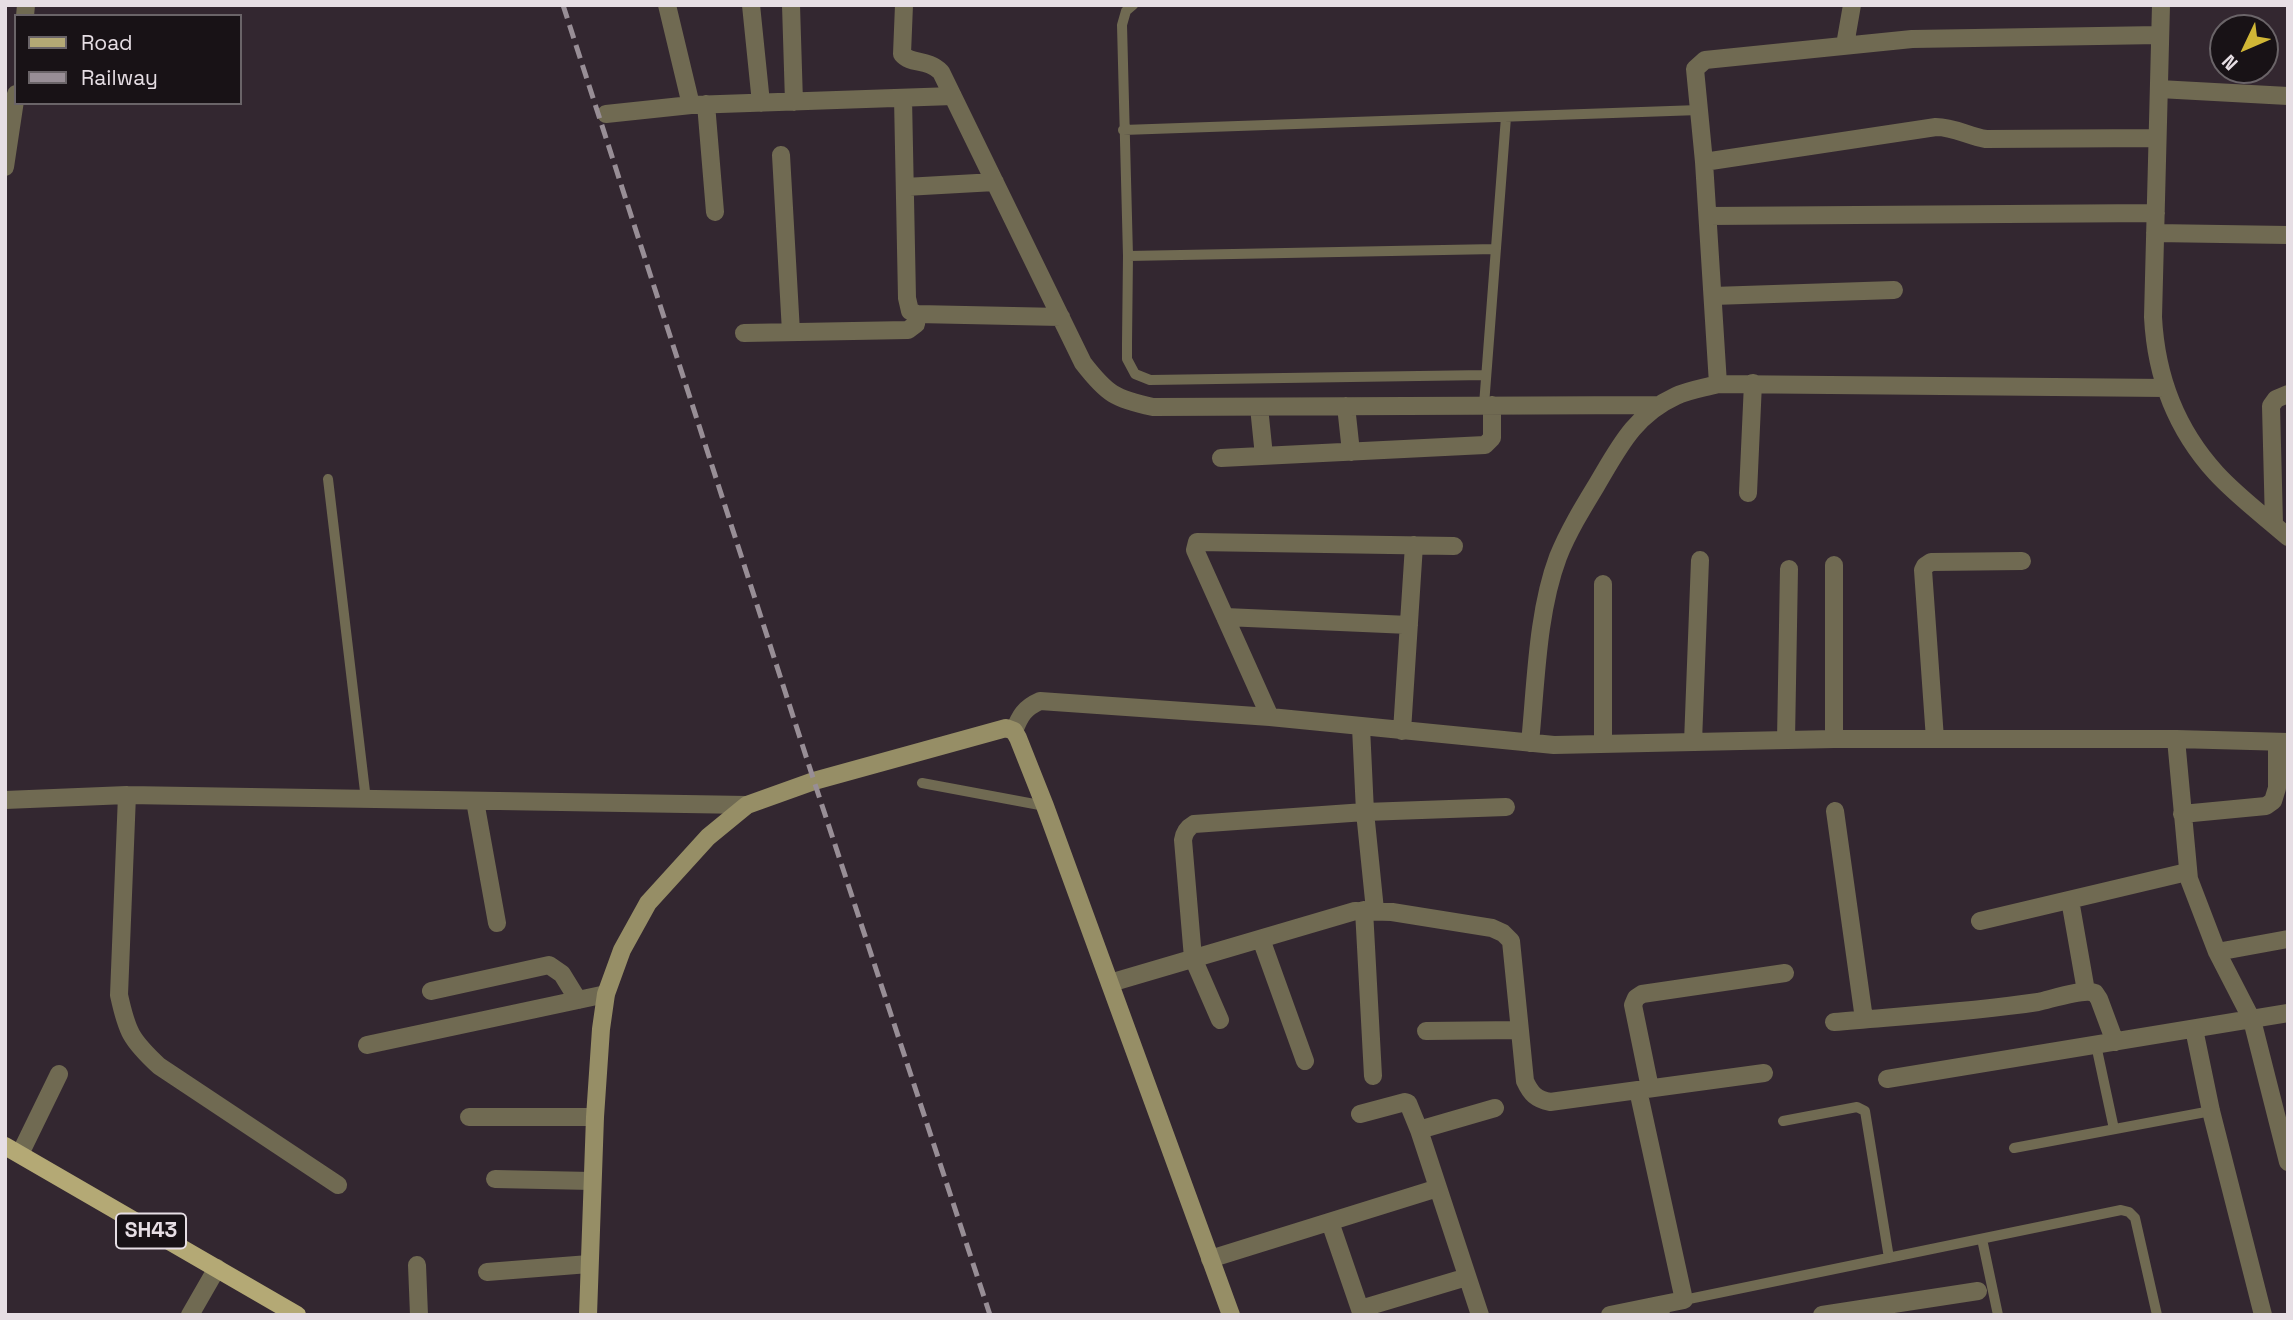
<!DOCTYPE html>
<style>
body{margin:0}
#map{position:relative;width:2293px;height:1320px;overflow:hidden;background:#332730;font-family:"Space Grotesk",sans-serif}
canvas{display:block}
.frame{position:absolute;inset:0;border:7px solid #e6dee4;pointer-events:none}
.legend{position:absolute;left:14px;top:14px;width:228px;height:91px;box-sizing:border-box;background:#181216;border:2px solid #6a6468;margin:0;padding:9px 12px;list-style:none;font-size:21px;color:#e6dee4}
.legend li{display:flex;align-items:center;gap:14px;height:35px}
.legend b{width:35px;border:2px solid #6a6468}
.north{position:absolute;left:2209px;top:14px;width:70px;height:70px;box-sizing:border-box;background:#181216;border:2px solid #6a6468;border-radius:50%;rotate:226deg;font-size:19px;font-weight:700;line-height:28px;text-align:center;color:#e6dee4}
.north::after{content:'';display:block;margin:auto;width:24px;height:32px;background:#d1b736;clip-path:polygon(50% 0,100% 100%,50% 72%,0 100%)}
</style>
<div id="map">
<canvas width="2293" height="1320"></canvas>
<div class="frame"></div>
<ul class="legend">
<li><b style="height:9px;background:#b4a975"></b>Road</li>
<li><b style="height:9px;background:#988e96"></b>Railway</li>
</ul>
<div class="north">N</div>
</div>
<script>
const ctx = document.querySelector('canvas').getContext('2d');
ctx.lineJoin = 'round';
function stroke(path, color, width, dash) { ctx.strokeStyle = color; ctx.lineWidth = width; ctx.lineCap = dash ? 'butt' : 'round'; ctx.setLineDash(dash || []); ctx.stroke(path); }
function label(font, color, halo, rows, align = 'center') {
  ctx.font = font + ' "Space Grotesk",sans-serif'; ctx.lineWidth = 7; ctx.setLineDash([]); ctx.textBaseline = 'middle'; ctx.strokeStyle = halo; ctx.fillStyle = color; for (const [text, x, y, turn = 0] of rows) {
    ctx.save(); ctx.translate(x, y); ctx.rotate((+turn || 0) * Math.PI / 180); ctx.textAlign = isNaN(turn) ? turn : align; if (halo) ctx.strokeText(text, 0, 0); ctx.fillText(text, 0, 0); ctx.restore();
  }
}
const lane = new Path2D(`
 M1133 5 1126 11 1122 25 1128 256 1127 343V359L1135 374 1150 380 1486 375
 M1123 130 1699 110
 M1128 256 1496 249
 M1484 405 1506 117
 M328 479 366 800
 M922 783 1045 806
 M2096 1045 2114 1129
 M1783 1121 1857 1107 1865 1111 1889 1258
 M2014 1148 2211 1111
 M1982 1239 1998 1315
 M1684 1300 2121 1210 2129 1212 2135 1218 2157 1315`);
const street = new Path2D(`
 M667 5 691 105
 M751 5 761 103
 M791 5 794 102
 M904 5 902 54C911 65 927 58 941 72L1083 363C1107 394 1115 399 1153 407L1660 405
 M2161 5 2153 317C2156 376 2175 428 2216 473 2237 496 2264 516 2288 537
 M25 16 26 5
 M1845 45 1852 5
 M2159 89 2288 96
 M903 98 907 298 910 311 917 314 1061 317
 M706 104 715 212
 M606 114 691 105 953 96
 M781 155 791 332
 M1704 162 1936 127C1954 127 1968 136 1986 139L2157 138
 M5 167 16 94
 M905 187 995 182
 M1708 216 2156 213
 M2155 233 2288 235
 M1713 296 1894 290
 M744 333 908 330 916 324 917 314
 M1718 384 1704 162 1695 69 1705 60 1912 39 2160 35
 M1346 406 1351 452
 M1259 407 1264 456
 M1221 458 1485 445 1492 438V405
 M1748 493 1753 383
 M2274 524 2271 406 2276 399 2288 394
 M1834 565V739
 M1603 584V744
 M1225 617 1409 625
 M1270 717 1195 550 1197 542 1454 546
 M1361 727 1365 812 1375 910
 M1014 731C1020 716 1024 708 1040 701L1270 717 1554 745 1834 739H2176L2288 742
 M1402 731 1414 545
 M1935 739 1923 570 1925 566 1931 562 2022 561
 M2176 739 2189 879 2217 952 2252 1020 2288 1162
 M1786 740 1789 569
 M1693 742 1700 560
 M1530 743C1536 683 1537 613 1558 557 1568 532 1582 509 1596 486 1618 449 1634 415 1676 396 1689 390 1704 388 1718 384L2166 388
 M127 795 119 995C127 1032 131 1040 159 1066L338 1185
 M5 800 127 795 747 805
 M475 801 497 923
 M1835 811 1864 1019
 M2182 814 2266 806 2273 801 2277 788V742
 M2070 900 2086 991
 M1364 910 1373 1076
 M1980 921 2187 872
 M1261 939 1305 1061
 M2217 952 2288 939
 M1110 983 1355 911 1392 912 1492 928 1503 933 1511 941 1525 1081C1531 1094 1536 1099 1550 1102L1638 1090 1684 1300 1659 1305 1661 1315
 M431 991 549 965 562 974 578 1000
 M1220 1020 1193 958 1183 840C1184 833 1187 828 1194 824L1365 812 1506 807
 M1834 1022C1902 1016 1971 1012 2038 1002 2052 999 2084 988 2095 993L2099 999 2115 1042
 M2194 1029 2211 1111 2263 1315
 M1426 1031 1520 1030
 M367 1045 606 994
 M1887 1079 2288 1013
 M1650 1088 1633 1005 1636 998 1642 994 1785 973
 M1639 1090 1764 1073
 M1360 1114 1405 1102 1408 1103 1419 1130 1480 1315
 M469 1117H595
 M1419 1130 1495 1108
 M20 1154 59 1074
 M495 1179 592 1181
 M1330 1222 1362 1315
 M1210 1259 1438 1188
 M417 1265 419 1315
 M487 1272 589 1264
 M1360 1309 1467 1277
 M190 1315 217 1268
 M1610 1315 1659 1305
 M1822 1315 1978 1291`);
const secondary = new Path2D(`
 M588 1315 595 1117 601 1029 606 994 622 950 648 903 708 837 747 805 814 781 1006 728 1014 731 1018 738 1045 806 1231 1315`);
const primary = new Path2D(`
 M5 1146 297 1315`);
const rail = new Path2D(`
 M563 5 814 781 990 1315`);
const shields = [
 [151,1231,70]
];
const shieldNames = [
 ["SH43",151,1231]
];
stroke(lane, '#706a52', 10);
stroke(street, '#706a52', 18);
stroke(secondary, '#968e66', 18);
stroke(primary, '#b4a975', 18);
stroke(rail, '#988e96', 5, [14, 7]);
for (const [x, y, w] of shields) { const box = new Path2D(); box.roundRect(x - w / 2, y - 17.5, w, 35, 5); ctx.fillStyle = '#181216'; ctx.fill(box); stroke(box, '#e6dee4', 2); }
label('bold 21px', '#e6dee4', null, shieldNames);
</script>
